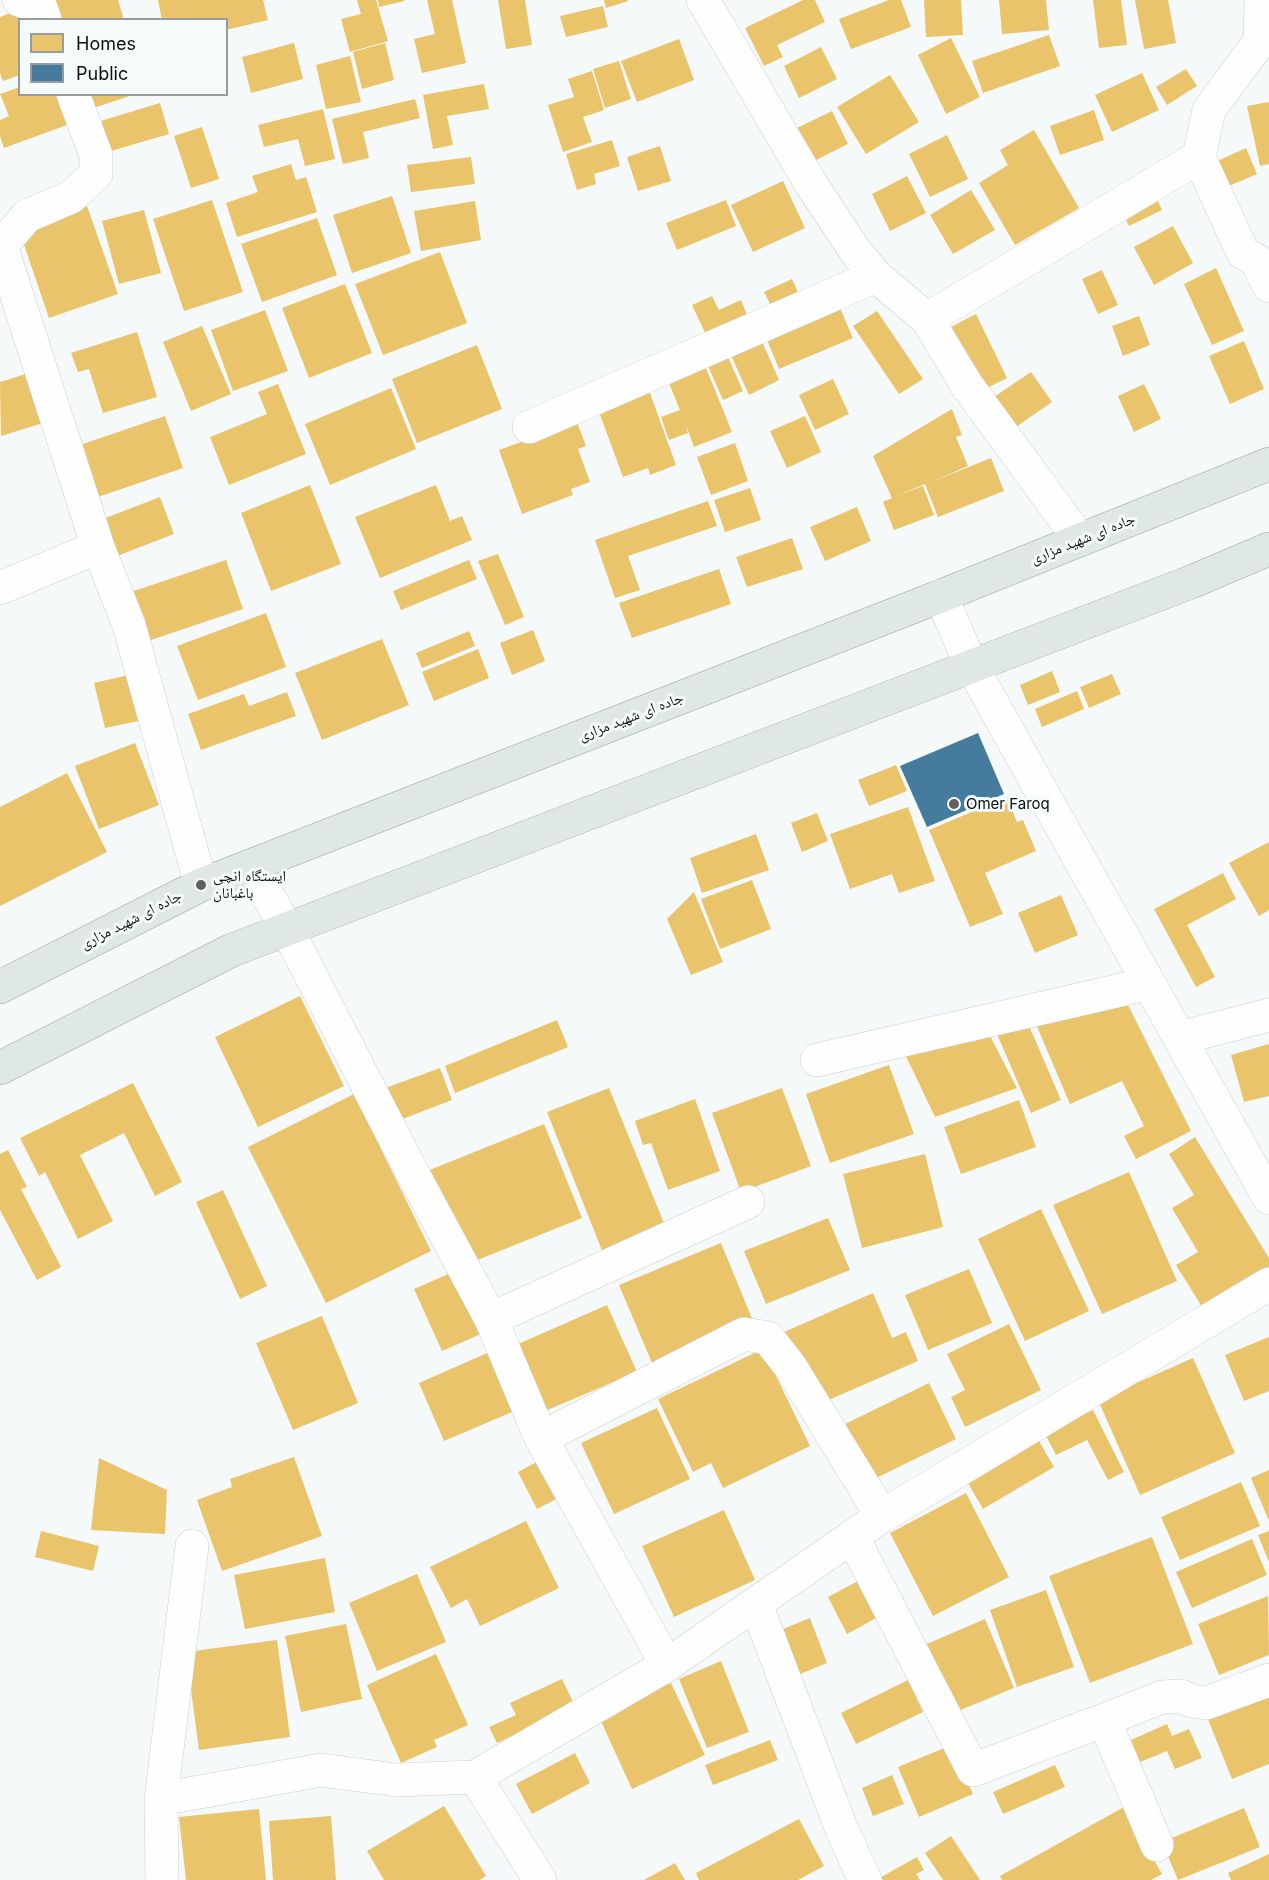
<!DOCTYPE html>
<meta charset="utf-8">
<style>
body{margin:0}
#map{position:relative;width:1269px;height:1880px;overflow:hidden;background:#f6f9f9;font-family:Inter,sans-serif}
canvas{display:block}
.legend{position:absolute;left:18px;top:18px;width:210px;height:78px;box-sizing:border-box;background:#f5fafa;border:2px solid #989c9c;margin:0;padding:8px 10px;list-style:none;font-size:18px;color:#0d0e0e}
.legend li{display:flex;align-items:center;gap:12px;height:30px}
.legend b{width:30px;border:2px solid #989c9c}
</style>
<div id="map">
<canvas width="1269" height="1880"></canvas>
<ul class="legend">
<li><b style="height:16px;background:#e9c46a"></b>Homes</li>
<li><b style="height:16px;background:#457b9d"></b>Public</li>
</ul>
</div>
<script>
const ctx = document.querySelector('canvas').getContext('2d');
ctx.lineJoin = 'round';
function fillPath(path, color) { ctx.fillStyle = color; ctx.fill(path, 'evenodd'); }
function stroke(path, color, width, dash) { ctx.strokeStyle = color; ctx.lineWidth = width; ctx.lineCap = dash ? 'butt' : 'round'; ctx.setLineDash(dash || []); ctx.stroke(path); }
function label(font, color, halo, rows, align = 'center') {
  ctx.font = font + ' Inter,"Noto Naskh Arabic",sans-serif'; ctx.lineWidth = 6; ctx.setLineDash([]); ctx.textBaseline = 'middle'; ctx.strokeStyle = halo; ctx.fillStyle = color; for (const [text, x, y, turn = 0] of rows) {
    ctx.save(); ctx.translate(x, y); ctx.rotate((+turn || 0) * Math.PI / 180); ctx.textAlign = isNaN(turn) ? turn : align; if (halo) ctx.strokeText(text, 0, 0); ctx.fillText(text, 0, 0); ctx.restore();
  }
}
const homes = new Path2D(`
 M53 0H118L124 20H59Z
 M158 0H263L268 20 226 30V20H162Z
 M357 0H376L388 41 350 52 341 19 361 14Z
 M378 0H404V1L379 7Z
 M427 0H452L466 63 422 73 414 39 435 34Z
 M498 0H525L532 45 506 49Z
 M604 0H628V1L606 8Z
 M803 0H815L825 22 777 45 783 57 764 66 745 28Z
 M889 0H901L911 27 851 49 839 19Z
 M924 0H961L963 35 926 37Z
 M999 0H1046L1049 30 1002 34Z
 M1093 0H1121L1127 45 1099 48Z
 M1135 0H1168L1176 43 1144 49Z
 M603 6 608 27 566 37 560 16Z
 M21 9 25 20H20V75L3 81 0 73V17Z
 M1049 35 1060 66 983 93 972 61Z
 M951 38 980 97 946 114 918 55Z
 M679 39 694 80 637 102 621 61Z
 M294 43 303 79 251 93 242 57Z
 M385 43 394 80 362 89 353 52Z
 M821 47 837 79 799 98 784 66Z
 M350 56 361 102 326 109 316 65Z
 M619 61 631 99 605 108 593 69Z
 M1186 69 1197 86 1167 105 1156 87Z
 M592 71 604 110 583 117 592 142 563 152 548 105 574 97 568 79Z
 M1142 73 1159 110 1112 132 1095 95Z
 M890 75 919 122 866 154 837 107Z
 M484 84 489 109 447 116 453 145 433 149 423 95Z
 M20 87V94H56L67 125 4 148 0 136V120L9 116 0 94Z
 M79 94H133V95L84 111Z
 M415 99 420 118 363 132 369 158 343 164 332 119Z
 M1269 102V164L1260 166 1247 106Z
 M160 103 169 134 101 154 91 124Z
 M323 109 335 159 305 166 298 139 264 147 258 125Z
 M1094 110 1104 140 1060 155 1050 126Z
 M832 111 848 144 810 163 793 130Z
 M202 127 219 179 191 188 174 136Z
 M1034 130 1079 208 1015 245 979 183 1008 165 1000 150Z
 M947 135 968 179 930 197 909 154Z
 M612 140 620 166 594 174 596 184 577 190 566 154Z
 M660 146 671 181 638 191 627 157Z
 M1246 148 1257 174 1224 188 1213 163Z
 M471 157 475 184 411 192 407 165Z
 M291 164 296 180 306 177 317 212 237 237 226 203 258 192 252 176Z
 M907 176 926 213 890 231 872 194Z
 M783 181 805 228 753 252 731 205Z
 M971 190 995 230 953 254 930 215Z
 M1155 195 1162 210 1129 226 1122 211Z
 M392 196 411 253 352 273 333 215Z
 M212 200 243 292 184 311 153 219Z
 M726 200 736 226 677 250 666 223Z
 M475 201 481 240 421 251 414 211Z
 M87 206 118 294 49 318 19 230Z
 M144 210 161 273 119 284 102 221Z
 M317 218 337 275 262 302 241 244Z
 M1173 226 1193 263 1154 285 1134 247Z
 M440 252 467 323 383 355 355 284Z
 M1216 268 1244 331 1212 345 1184 284Z
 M1102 270 1118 305 1098 314 1082 279Z
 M792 279 801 299 774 312 764 292Z
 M345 284 372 353 309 378 282 308Z
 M712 296 719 310 741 300 751 324 710 343 692 305Z
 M836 299 853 338 779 369 763 330Z
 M265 310 288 371 233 391 211 330Z
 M877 311 923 379 899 394 853 326Z
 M976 314 1007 378 985 389 949 328Z
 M1139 316 1150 345 1123 356 1112 326Z
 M202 326 231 394 191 411 163 342Z
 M137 332 157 397 103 413 89 369 78 372 71 353Z
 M761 339 779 380 749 395 730 353Z
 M1244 341 1264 389 1230 404 1209 356Z
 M477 345 502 409 417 443 392 379Z
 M728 357 743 391 723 400 708 366Z
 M706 368 732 432 694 447 686 425 688 433 669 440 661 417 680 410 669 383Z
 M1031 372 1052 402 1013 429 991 399Z
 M29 373 43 423 1 436 0 382Z
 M833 379 849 414 815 430 799 395Z
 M278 384 306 454 229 485 210 437 267 414 258 392Z
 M1144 384 1161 419 1134 432 1118 396Z
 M391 388 416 449 330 485 305 424Z
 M650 393 676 465 650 475 648 468 623 477 599 412Z
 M952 409 962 435 956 437 968 466 929 483 991 458 1004 491 938 517 925 484 896 496 923 486 934 515 894 530 883 502 892 498 873 456Z
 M165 416 183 468 95 498 77 446Z
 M805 416 821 452 787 468 770 431Z
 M577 422 586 446 578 449 590 482 571 489 573 495 522 514 499 450Z
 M735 443 748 481 711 495 697 457Z
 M310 485 341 564 271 591 241 513Z
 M436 485 450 521 462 516 472 540 380 578 355 517Z
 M750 488 761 520 725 532 714 500Z
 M160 497 174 534 117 556 103 519Z
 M708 501 717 526 628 556 640 590 615 598 595 540Z
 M857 507 871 541 825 561 810 527Z
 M792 538 803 569 747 587 736 557Z
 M498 554 524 617 505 625 478 561Z
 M226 560 243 609 148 641 131 592Z
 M469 560 477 579 401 610 393 591Z
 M719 569 731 604 632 638 619 603Z
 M266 613 286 667 198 700 177 646Z
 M533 630 545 661 512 675 500 643Z
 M469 631 475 646 422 668 416 653Z
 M382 639 409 705 322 740 295 673Z
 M478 649 489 678 434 701 422 672Z
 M1052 671 1060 692 1028 705 1020 685Z
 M133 674 143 720 105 728 94 683Z
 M1112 674 1121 694 1089 708 1080 687Z
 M1077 691 1084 709 1042 727 1035 709Z
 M287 692 296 716 201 750 188 714 244 694 249 706Z
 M135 743 159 805 99 829 75 766Z
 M896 765 907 791 869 806 858 780Z
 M67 773 107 852 0 906V807Z
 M1007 797 1017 822 1023 820 1036 851 985 873 1003 914 970 927 929 830Z
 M908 807 935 881 899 893 892 874 850 889 830 834Z
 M817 813 828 841 802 852 791 823Z
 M756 834 769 870 702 893 690 858Z
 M1269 842V910L1259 916 1229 863Z
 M1223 873 1236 899 1187 925 1215 977 1196 987 1154 909Z
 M752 880 771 929 720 949 701 899Z
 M694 892 723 962 691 975 667 919Z
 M1061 895 1078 935 1035 953 1018 913Z
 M300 996 344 1086 258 1127 215 1037Z
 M1125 999 1191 1131 1136 1159 1124 1136 1144 1126 1122 1081 1070 1104 1035 1022Z
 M557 1020 568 1047 455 1093 445 1066Z
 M1027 1021 1061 1100 1031 1113 997 1034Z
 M988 1032 1017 1088 935 1117 904 1052Z
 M1269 1044V1096L1244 1102 1231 1055Z
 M889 1065 914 1134 830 1163 806 1094Z
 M440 1068 452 1100 392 1123 380 1090Z
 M133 1083 182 1182 155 1196 124 1133 80 1155 113 1221 78 1239 45 1172 39 1176 20 1138Z
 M609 1088 666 1228 603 1253 547 1112Z
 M782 1088 811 1166 741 1192 712 1113Z
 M354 1094 431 1251 326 1303 248 1147Z
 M695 1099 720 1171 668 1190 651 1143 643 1145 635 1121Z
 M1019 1100 1036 1147 961 1174 944 1127Z
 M544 1124 582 1218 465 1265 427 1171Z
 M1195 1137 1269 1258V1271L1204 1310 1176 1265 1198 1252 1172 1208 1194 1195 1169 1154Z
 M8 1150 27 1187 21 1189 61 1267 37 1280 0 1210V1154Z
 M925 1154 943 1227 862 1248 843 1174Z
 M1129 1172 1177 1281 1102 1314 1053 1205Z
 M223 1190 267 1286 240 1299 196 1202Z
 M1041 1209 1089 1311 1025 1341 978 1239Z
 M828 1218 850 1270 766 1304 744 1251Z
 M721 1243 753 1321 652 1363 619 1285Z
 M969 1269 992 1323 928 1350 905 1295Z
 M453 1272 481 1334 442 1351 414 1289Z
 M873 1293 892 1338 906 1332 918 1361 815 1406 784 1332Z
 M607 1305 637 1372 538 1414 509 1348Z
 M322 1316 358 1403 293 1430 256 1343Z
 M1009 1324 1041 1390 965 1427 951 1397 965 1390 947 1354Z
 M1269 1337V1391L1244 1401 1225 1355Z
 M763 1349 810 1446 723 1488 711 1463 693 1472 658 1399Z
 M494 1350 519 1409 444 1441 419 1383Z
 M1193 1358 1235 1453 1140 1495 1098 1400Z
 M929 1383 956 1439 870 1481 843 1425Z
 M657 1408 690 1479 614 1514 581 1443Z
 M1093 1410 1124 1472 1108 1480 1087 1440 1056 1455 1045 1434Z
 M1039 1441 1054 1467 983 1509 968 1483Z
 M294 1457 322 1536 222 1571 197 1500 232 1487 230 1479Z
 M99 1458 167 1490 165 1534 91 1530Z
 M544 1458 564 1495 537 1509 518 1472Z
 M1269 1470V1521L1251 1478Z
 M1241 1482 1260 1526 1180 1560 1161 1517Z
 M966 1493 1009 1577 933 1616 890 1533Z
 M724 1510 755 1580 674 1617 642 1546Z
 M526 1521 559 1588 480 1626 467 1599 451 1608 430 1567Z
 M41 1531 99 1546 93 1571 35 1557Z
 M1269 1531V1562L1258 1535Z
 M1152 1537 1193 1644 1090 1683 1049 1576Z
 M1252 1539 1267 1575 1192 1608 1176 1572Z
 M325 1558 335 1612 245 1629 234 1575Z
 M417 1574 446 1642 377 1671 349 1603Z
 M860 1580 880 1616 847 1634 828 1597Z
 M1046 1590 1074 1667 1017 1687 990 1610Z
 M1268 1596 1269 1655 1219 1675 1198 1624Z
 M810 1618 827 1663 800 1674 783 1629Z
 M985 1619 1014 1688 951 1714 922 1646Z
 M346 1624 362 1699 301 1712 285 1636Z
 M277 1640 290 1737 199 1750 186 1652Z
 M436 1654 468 1725 434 1740 437 1747 401 1763 367 1685Z
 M721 1661 749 1732 707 1748 679 1679Z
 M562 1679 575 1706 497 1743 489 1727 516 1715 510 1703Z
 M908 1680 923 1712 856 1744 841 1713Z
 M671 1683 705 1755 632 1789 599 1717Z
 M1269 1692V1764L1232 1779 1207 1717Z
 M1167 1724 1172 1736 1189 1729 1202 1758 1175 1769 1167 1751 1140 1762 1131 1740Z
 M770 1740 778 1760 713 1785 705 1765Z
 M952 1745 973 1794 919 1817 898 1767Z
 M575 1753 590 1783 532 1814 516 1784Z
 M1055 1765 1065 1787 1003 1814 993 1792Z
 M892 1775 904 1804 873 1816 862 1788Z
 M444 1806 486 1876 480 1880H384L367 1851Z
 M1124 1807 1162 1874 1151 1880H1002L1000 1876Z
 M1244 1808 1260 1847 1178 1880 1162 1842Z
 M259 1809 266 1880H186L179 1817Z
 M331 1816 336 1880H273L269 1821Z
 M799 1819 824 1866 798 1880H699L696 1873Z
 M951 1836 980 1880H943L925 1853Z
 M1269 1854V1880H1231L1228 1873Z
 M917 1857 924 1870 916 1874 920 1880H883L881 1877Z
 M675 1863 685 1880H644Z`);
const public = new Path2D(`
 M978 733 1004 794 927 827 900 766Z`);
const minor = new Path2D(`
 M19 0 41 8 45 20
 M703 0 811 184 856 252 876 276 927 319 966 384 1080 540
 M1261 0 1260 41 1209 110 1199 157 1243 253 1256 260 1269 286
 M73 94 96 155V174L71 197 27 216 1 246 98 547 129 625 201 885
 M927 319 1199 157
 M529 427 876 276
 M0 588 98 547
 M941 596 971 665 1269 1198
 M251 866 287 929 411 1170 491 1319 541 1438 667 1665
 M1180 1038 1269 1015
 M817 1060 1147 984
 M491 1319 748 1202
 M541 1438 744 1334 768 1338 790 1366 882 1516
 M853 1538 973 1770 1104 1720 1157 1845
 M756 1604 842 1830 865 1880
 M1104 1720 1162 1697 1181 1696 1192 1701 1206 1703 1269 1680
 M475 1777 540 1880
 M161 1799 321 1770 396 1780 475 1777 667 1665 882 1516 1269 1284
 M162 1880 161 1799 192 1546`);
const major = new Path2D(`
 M0 987 201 885 941 596 1269 464
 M0 1068 230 951 1191 582 1269 549`);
const markers = [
 [954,804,6,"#5f6060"],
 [201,885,6,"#5f6060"]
];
const streetNames = [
 ["جاده ای شهید مزاری",1083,539,-22],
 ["جاده ای شهید مزاری",631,717,-21],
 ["جاده ای شهید مزاری",131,920,-27]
];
const poiNames = [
 ["Omer Faroq",966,804],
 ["ایستگاه انچی",213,876],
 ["باغبانان",213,893]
];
fillPath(homes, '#e9c46a');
fillPath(public, '#457b9d');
stroke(minor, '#cccfcf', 34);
stroke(major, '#96a5a5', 34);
stroke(minor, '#fefefe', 33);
stroke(major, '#dfe7e7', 33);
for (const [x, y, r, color] of markers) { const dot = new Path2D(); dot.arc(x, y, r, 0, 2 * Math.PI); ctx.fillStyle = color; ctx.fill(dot); stroke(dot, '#f5fafa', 2); }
label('15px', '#0d0e0e', '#f5fafa', streetNames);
label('15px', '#0d0e0e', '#f5fafa', poiNames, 'left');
</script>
